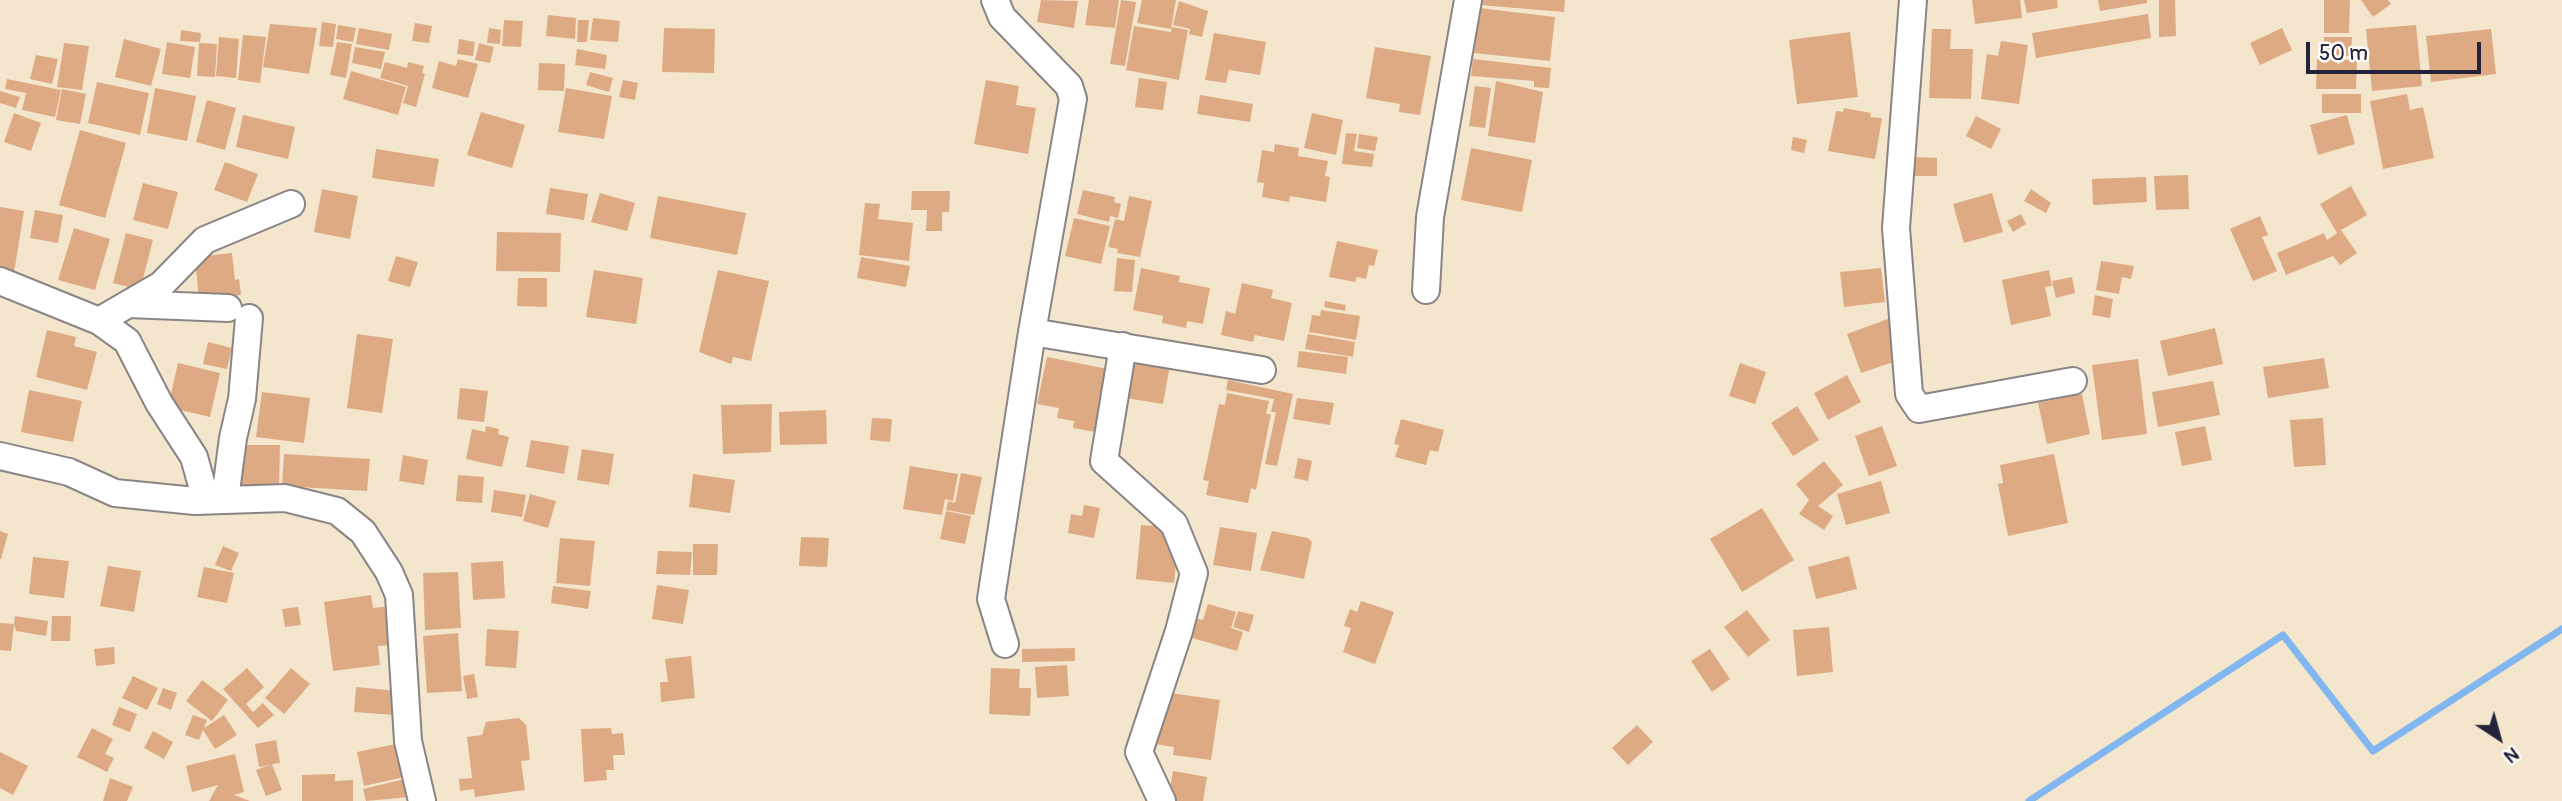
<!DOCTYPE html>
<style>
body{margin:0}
#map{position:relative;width:2562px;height:801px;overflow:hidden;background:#f3e6cc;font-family:Pangolin,sans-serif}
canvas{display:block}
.north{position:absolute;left:2464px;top:703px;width:70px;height:70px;-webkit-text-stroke:5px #fdfcf7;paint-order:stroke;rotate:144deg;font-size:19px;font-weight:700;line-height:28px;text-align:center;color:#22223b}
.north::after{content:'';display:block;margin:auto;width:24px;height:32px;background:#22223b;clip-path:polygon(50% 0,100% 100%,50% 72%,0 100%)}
.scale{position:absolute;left:2306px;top:42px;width:175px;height:32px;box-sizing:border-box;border:4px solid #22223b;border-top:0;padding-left:9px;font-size:21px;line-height:24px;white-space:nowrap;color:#22223b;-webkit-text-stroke:5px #fdfcf7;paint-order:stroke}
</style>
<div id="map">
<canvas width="2562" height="801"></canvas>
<div class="north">N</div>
<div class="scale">50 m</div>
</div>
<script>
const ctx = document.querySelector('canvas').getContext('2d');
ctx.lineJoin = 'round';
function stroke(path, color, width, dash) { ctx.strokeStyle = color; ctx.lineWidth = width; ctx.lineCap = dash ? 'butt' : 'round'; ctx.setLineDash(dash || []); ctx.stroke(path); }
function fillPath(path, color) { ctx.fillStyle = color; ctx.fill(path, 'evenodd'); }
const stream = new Path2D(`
 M2029 801 2283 635 2373 751 2562 629`);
const building = new Path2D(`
 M1041 0 1078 1 1074 28 1037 22Z
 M1089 0H1119L1115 28 1085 25Z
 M1121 0 1136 2 1125 66 1110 64Z
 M1142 0H1176L1171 29 1137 23Z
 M1480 0H1565L1564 12 1480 5Z
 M1972 0H2020L2022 18 1975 24Z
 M2024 0H2057L2058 8 2027 13Z
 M2098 0H2147V3L2100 11Z
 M2159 0H2175L2176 36 2159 37Z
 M2324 0H2350L2349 33H2324Z
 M2361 0H2388L2391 4 2373 17Z
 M1179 1 1208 11 1202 37 1189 34 1190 29 1173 25Z
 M1479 8 1555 17 1550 61 1474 53Z
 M2148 14 2151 38 2036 58 2032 33Z
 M548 15 576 18 575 39 546 36Z
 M593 18 620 21 618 42 590 40Z
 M504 20 523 21 521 47 502 46Z
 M578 20H589L587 42H577Z
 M322 22 336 24 333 47 319 46Z
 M415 23 432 26 429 43 412 41Z
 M270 24 317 28 309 74 263 67Z
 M338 25 356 28 353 42 336 39Z
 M2416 25 2422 86 2372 91 2366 29Z
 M1134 26 1171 32 1172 27 1188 30 1179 80 1126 70Z
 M359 28 392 34 389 50 356 44Z
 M489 28 501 30 500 44 487 43Z
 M664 28 715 29 714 73 662 72Z
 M2282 28 2292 50 2260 65 2250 43Z
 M1932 29H1951L1950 49H1973L1971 99 1929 98Z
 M2491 29 2496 74 2431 82 2426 36Z
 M181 30 201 33 200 42 180 41Z
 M1850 32 1858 97 1797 104 1789 40Z
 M1214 33 1266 42 1260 75 1229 70 1226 83 1205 80Z
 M243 35 266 37 260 83 238 80Z
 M219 37 239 39 236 78 216 76Z
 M2324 37H2352L2351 56H2324Z
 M124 39 161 49 151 86 115 77Z
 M459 39 475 42 473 56 457 54Z
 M2001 41 2028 45 2019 104 1981 99 1987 54 1998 56Z
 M167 42 195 47 190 78 162 74Z
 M337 42 352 44 346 78 330 75Z
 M64 43 89 46 82 90 57 87Z
 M199 43 217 44 215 77 197 76Z
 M479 43 494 47 490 63 475 60Z
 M355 47 385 52 381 69 352 63Z
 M1375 47 1431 56 1420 115 1399 112 1400 104 1366 98Z
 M577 49 607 55 605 69 575 65Z
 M36 55 58 59 52 84 30 79Z
 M458 59 478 64 468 98 432 88 439 61 456 66Z
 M1473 59 1551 68 1549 88 1534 87V81L1471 76Z
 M2317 59 2357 60 2356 89H2316Z
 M385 62 407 68 408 62 424 66 422 73 425 74 416 107 403 103 408 86 380 78Z
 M539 63 565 64 564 91 538 90Z
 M351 71 406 87 398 115 343 99Z
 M590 72 613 78 609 92 586 85Z
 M1139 78 1167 82 1163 110 1135 107Z
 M7 79 61 90 55 117 22 110 26 93 5 89Z
 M623 80 638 83 635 100 619 97Z
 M986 80 1019 86 1016 105 1036 108 1028 154 974 144Z
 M1496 81 1543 92 1535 143 1488 136Z
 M97 82 149 93 140 135 88 123Z
 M1475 86 1491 88 1485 128 1469 126Z
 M155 88 196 96 187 141 147 133Z
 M566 88 612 96 604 139 558 132Z
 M62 89 86 94 80 124 56 120Z
 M0 91 20 97 16 108 0 103Z
 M2322 94H2361V113H2322Z
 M2407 94 2410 110 2423 107 2434 158 2383 169 2370 101Z
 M1200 95 1253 104 1250 122 1197 114Z
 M207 100 236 108 225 150 196 142Z
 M1844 108 1871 113 1870 117 1882 118 1875 159 1828 151 1836 111 1843 112Z
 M481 112 525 125 512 168 467 155Z
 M14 113 41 123 31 151 4 142Z
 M1312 113 1343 120 1336 155 1304 148Z
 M243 115 295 127 288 159 236 147Z
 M2347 115 2355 144 2318 155 2310 125Z
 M1976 116 2001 129 1991 149 1966 136Z
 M80 130 126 143 105 218 59 205Z
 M1346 133 1357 134 1354 151 1374 154 1372 167 1342 164Z
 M1359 134 1378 137 1375 151 1357 148Z
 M1793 137 1807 140 1804 153 1791 150Z
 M1275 144 1299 148 1298 156 1328 161 1325 176 1330 177 1326 202 1290 196 1289 202 1262 197 1264 183 1257 182 1262 150 1274 152Z
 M1471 148 1532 160 1522 212 1461 200Z
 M376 149 439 159 434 187 372 178Z
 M1914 157 1937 158V176H1913Z
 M225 162 258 174 247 202 214 190Z
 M2188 175 2189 209 2156 210 2154 176Z
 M2146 177 2147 202 2093 205 2092 179Z
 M143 183 178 192 168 229 133 220Z
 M2351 186 2367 215 2341 230 2357 253 2340 265 2333 256 2286 275 2277 253 2324 233 2327 240 2337 233 2320 204Z
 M550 188 588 194 584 220 546 214Z
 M322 189 358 196 350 239 314 232Z
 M2031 189 2051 203 2046 213 2024 201Z
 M1083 190 1115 197 1114 202 1121 204 1118 218 1110 216 1109 222 1077 214Z
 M912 191H950L949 212H942V231H926L927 210H911Z
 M600 193 635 203 627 231 591 222Z
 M1992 193 2003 232 1964 243 1953 204Z
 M658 196 746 213 737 255 650 238Z
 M1129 196 1152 201 1140 257 1117 253 1118 249 1108 247 1115 219 1124 221Z
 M865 203 880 204 878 219 913 223 909 261 859 255Z
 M0 207 24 211 14 273 0 271Z
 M35 210 63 215 58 243 30 238Z
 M2021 214 2026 224 2013 232 2007 221Z
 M2260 216 2268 235 2262 237 2277 271 2253 281 2230 229Z
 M1074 218 1110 226 1101 264 1065 256Z
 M74 228 110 239 95 290 58 280Z
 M497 232 561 233 560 272 496 271Z
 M126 233 153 240 140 290 113 283Z
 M1337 241 1378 250 1374 266 1369 265 1366 279 1357 277 1355 282 1329 277Z
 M232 253 235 280 239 279 241 295 199 300 195 257Z
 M396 256 418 262 410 287 388 281Z
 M861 257 910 266 906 287 857 278Z
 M1117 258 1135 260 1132 292 1114 291Z
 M2101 261 2134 266 2131 279 2122 277 2119 294 2096 290Z
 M1141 268 1180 276 1179 282 1210 288 1203 324 1187 321 1186 328 1162 323 1163 316 1133 310Z
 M1881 268 1885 302 1844 307 1840 272Z
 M594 270 643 278 636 324 586 317Z
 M718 270 769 281 751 361 733 357 731 364 699 352Z
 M2049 270 2052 286 2045 287 2051 316 2011 325 2002 280Z
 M2072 277 2075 293 2056 298 2052 281Z
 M518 278H547V307L517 306Z
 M1242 283 1273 290 1271 298 1292 303 1284 341 1255 335 1253 342 1221 335 1226 311 1235 314Z
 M2095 295 2113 299 2110 318 2092 315Z
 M1325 301 1346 305 1345 311 1324 307Z
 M1321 310 1360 316 1356 340 1309 332 1312 315 1320 316Z
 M1888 319 1902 359 1861 373 1847 334Z
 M2215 328 2223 364 2168 376 2160 341Z
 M47 330 76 337 74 346 97 352 87 390 36 377Z
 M357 334 393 339 382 413 347 408Z
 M1308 334 1355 342 1353 357 1305 349Z
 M208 342 232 348 227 369 203 364Z
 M1299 351 1348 357 1346 374 1297 367Z
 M1047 357 1108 369 1095 432 1073 428 1074 421 1057 418 1059 408 1037 404Z
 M1127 358 1170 365 1163 404 1120 397Z
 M2324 358 2329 388 2268 398 2263 367Z
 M2138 359 2147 434 2102 440 2092 365Z
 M178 363 220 373 210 417 168 407Z
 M1740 363 1766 372 1755 404 1729 396Z
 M1847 375 1861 402 1828 420 1814 393Z
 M1228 380 1293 394 1277 466 1265 464 1276 412H1271L1274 399 1226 390Z
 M2213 381 2220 415 2158 427 2152 392Z
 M460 388 488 391 484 422 457 419Z
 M29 390 82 401 73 442 21 432Z
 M262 392 310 398 304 443 256 437Z
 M1227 393 1269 401 1266 414H1271L1256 490 1251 488 1248 503 1206 495 1209 481 1203 480 1219 404 1225 405Z
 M2082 394 2090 434 2047 444 2038 403Z
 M1297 398 1334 403 1330 425 1293 419Z
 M772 404 771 452 723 454 721 405Z
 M1797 406 1819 440 1793 456 1771 423Z
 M826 410 827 444 780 445 779 412Z
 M872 418 892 419 890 442 870 440Z
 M2323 418 2326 465 2294 467 2290 420Z
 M1401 419 1444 430 1438 452 1430 450 1426 465 1395 457 1399 445 1394 444Z
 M486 426 499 429 498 434 509 437 502 467 466 459 472 429 485 432Z
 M1882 426 1897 466 1869 476 1855 436Z
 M2205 426 2212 460 2182 466 2175 432Z
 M531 440 569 446 564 474 526 467Z
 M242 445H280L279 486H241Z
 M582 449 614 454 609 485 577 480Z
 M284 454 370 459 367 491 282 486Z
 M2054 454 2068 523 2008 536 1998 484 2003 483 2000 465Z
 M403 455 428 460 424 485 399 481Z
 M1298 458 1312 461 1308 481 1294 478Z
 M1824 461 1843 485 1818 506 1833 516 1824 530 1799 514 1809 500 1796 484Z
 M910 466 958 474 953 501 945 499 942 515 903 509Z
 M961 473 982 477 974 515 946 510 948 501 955 503Z
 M693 474 735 480 730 513 689 507Z
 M458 475 484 477 482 503 456 501Z
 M1881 481 1890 513 1846 525 1837 494Z
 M494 490 526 495 522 517 491 512Z
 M530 494 556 501 548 528 523 521Z
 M1084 505 1100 508 1094 538 1068 533 1071 514 1082 516Z
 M1762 508 1794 560 1742 592 1710 539Z
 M946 511 971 516 965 544 940 539Z
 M1141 525 1168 527 1167 544 1178 545 1174 583 1136 579Z
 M1220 527 1257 533 1251 571 1213 565Z
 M0 531 8 534 1 559H0Z
 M1272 531 1308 538 1312 542 1304 579 1260 570Z
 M801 537 829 538 827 567 799 566Z
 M560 538 595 541 590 586 556 583Z
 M693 544H718L717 575H693Z
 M223 546 239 553 231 571 215 565Z
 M658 551 692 552 690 575 656 574Z
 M1849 556 1857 589 1816 599 1808 567Z
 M33 557 69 561 64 598 29 594Z
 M503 561 505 598 473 600 471 563Z
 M108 566 141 571 134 612 100 606Z
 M204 567 234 573 227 603 197 597Z
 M458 572 461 628 425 630 423 573Z
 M657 585 689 590 683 624 652 619Z
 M553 586 591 591 588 609 551 603Z
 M371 595 373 608 393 606 396 645 378 646 380 665 333 671 324 602Z
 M1361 601 1394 612 1375 664 1343 652 1351 628 1344 626 1350 609 1357 612Z
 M1208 604 1236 612 1231 628 1243 632 1237 651 1189 637 1195 618 1203 620Z
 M298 607 301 625 285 627 282 609Z
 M1747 610 1770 640 1748 657 1724 627Z
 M1238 611 1254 615 1249 632 1233 627Z
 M15 616 48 621 46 636 16 631 14 624 11 651 0 650V623L14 624Z
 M52 616H71L70 641H51Z
 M1829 627 1833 672 1797 676 1793 630Z
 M487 629 519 631 516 668 485 666Z
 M458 633 462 691 427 693 423 636Z
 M114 647 115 664 96 666 94 649Z
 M1075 648V661L1022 662V649Z
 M1710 649 1730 679 1712 692 1691 661Z
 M691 656 695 698 661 702 660 682H668L665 659Z
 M1067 665 1069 696 1037 698 1035 667Z
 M247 668 264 687 246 704 253 712 263 703 274 715 258 728 223 689Z
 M291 668 310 684 284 714 265 698Z
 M991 668 1020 669 1019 688H1031L1030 716 989 714Z
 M474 674 478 697 467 699 463 676Z
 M133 676 158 688 147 710 122 698Z
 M202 680 228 700 212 721 186 701Z
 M356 687 397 691 394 715 354 712Z
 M163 688 177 693 171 710 157 704Z
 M1163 692 1220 700 1211 760 1173 755 1174 747 1155 744Z
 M119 707 137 714 130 732 112 725Z
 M193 715 207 720 204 728 224 715 237 735 215 749 203 730 199 740 185 735Z
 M519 718 526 725 530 760 521 761 525 790 475 797 474 789 460 791 459 779 472 778 467 737 482 735 486 722Z
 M1637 725 1653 742 1628 765 1612 748Z
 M92 728 113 739 105 754 114 758 107 772 77 757Z
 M611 728 612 734 623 733 625 755H613L614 770H606L607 780 584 782 581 729Z
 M153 731 173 742 164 759 144 748Z
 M276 740 280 763 272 764 282 790 266 796 256 770 270 765 259 767 255 744Z
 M406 742 413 775 364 786 357 752Z
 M0 752 28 766 13 795 0 788Z
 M235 754 244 792 234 795 250 801H209L218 785 192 792 186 766Z
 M1173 771 1207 777 1203 801H1168Z
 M335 774V781L353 780V801H302V775Z
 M110 778 133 787 127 801H103Z
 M405 779 409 797 366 801 363 789Z`);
const minor = new Path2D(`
 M995 0 1002 17 1069 86 1073 99 1032 332 991 599 1005 644
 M1913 0 1896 228 1909 394 1919 409 2073 381
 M0 281 99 321 127 341 159 403 194 457 206 500
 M1426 290 1430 217 1468 0
 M128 304 228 308
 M99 321 161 285 205 240 291 204
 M1032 332 1262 370
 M1123 346 1104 461 1174 524 1194 573 1179 631 1139 752 1162 801
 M0 456 69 472 115 493 195 501 285 498 337 511 363 532 389 572 399 595 408 741 422 801
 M225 499 233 438 242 399 249 318`);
stroke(stream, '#82b6f0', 7);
fillPath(building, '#deaa83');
stroke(minor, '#8a8484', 30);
stroke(minor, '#fff', 26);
</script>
